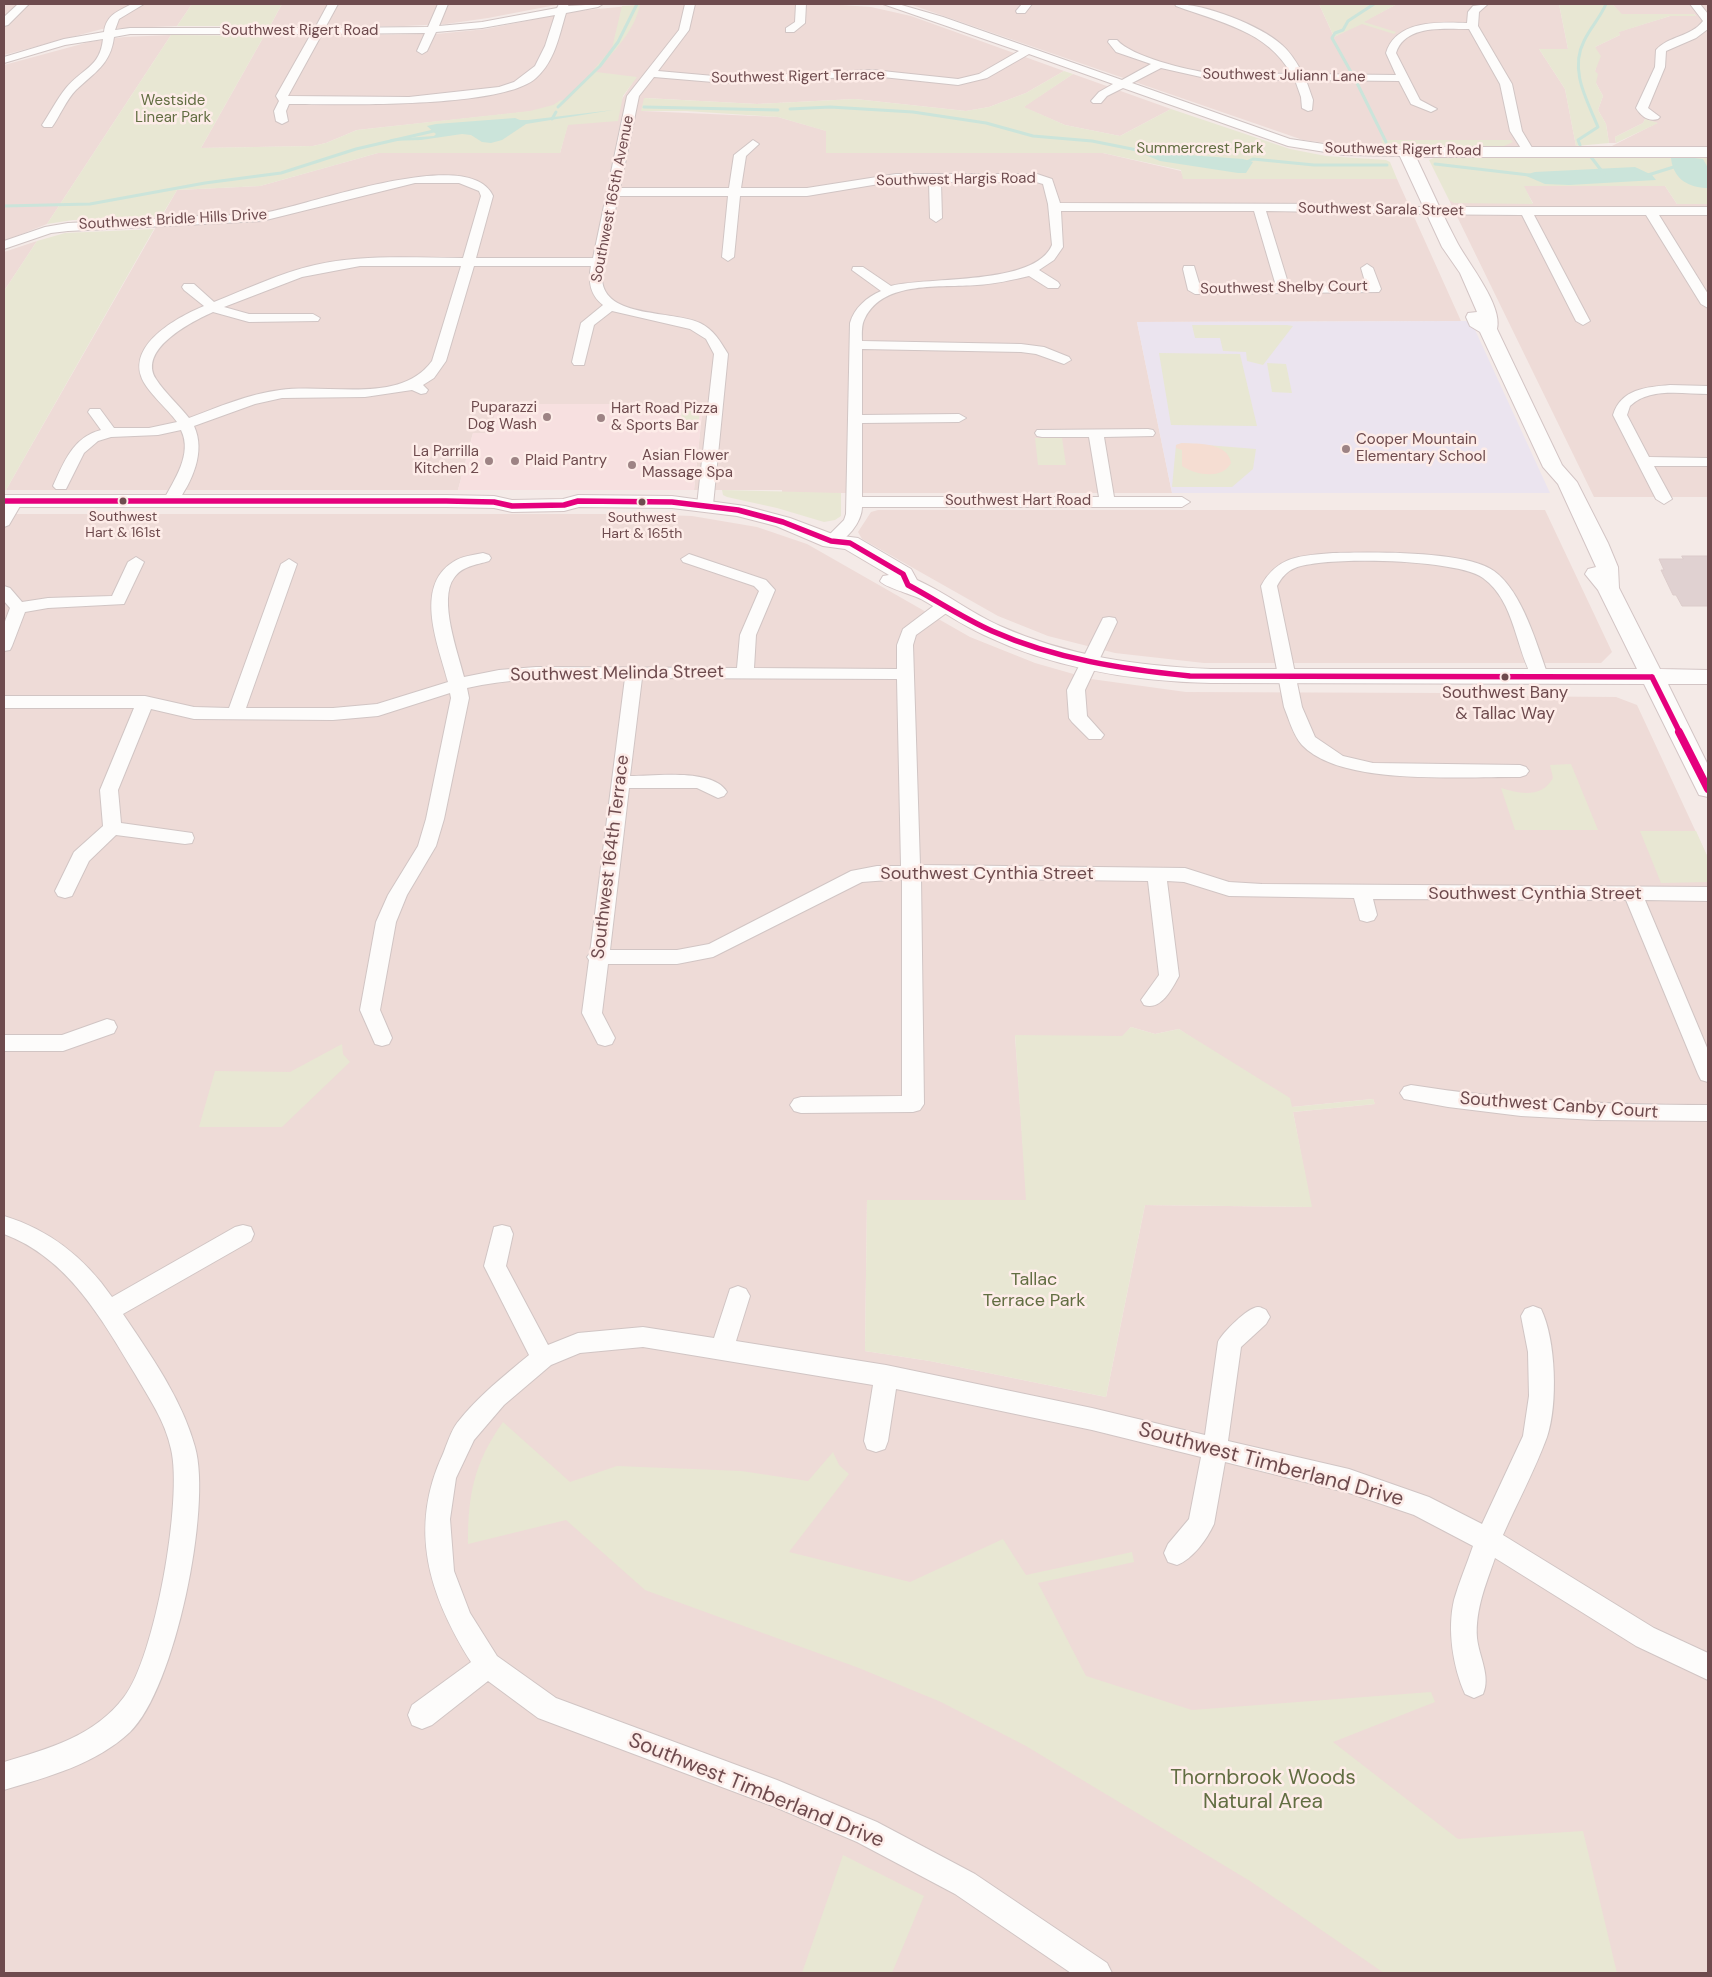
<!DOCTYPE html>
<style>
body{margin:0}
#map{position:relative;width:1712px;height:1977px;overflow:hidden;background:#f4eae7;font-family:"DM Sans",sans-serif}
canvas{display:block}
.frame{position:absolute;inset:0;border:5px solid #6e4b4e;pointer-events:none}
</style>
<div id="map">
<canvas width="1712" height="1977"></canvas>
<div class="frame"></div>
</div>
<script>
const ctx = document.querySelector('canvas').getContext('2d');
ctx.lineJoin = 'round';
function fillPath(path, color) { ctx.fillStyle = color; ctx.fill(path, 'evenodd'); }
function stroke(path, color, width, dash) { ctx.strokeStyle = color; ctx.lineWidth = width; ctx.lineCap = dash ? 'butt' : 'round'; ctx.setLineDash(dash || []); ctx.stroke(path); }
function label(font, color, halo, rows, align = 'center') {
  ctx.font = font + ' "DM Sans",sans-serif'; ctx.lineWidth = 5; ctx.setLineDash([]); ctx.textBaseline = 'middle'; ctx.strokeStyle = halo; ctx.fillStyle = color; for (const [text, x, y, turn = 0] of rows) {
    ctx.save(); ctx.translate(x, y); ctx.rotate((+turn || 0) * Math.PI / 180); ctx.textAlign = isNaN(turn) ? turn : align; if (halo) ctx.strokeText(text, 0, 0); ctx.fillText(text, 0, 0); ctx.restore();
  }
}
const residential = new Path2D(`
 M4 4H192L177 26 102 29 4 55Z
 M282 4H561L488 18 446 24 404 26H270Z
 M909 4H1319L1334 37 1397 4H1559L1568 49H1539L1565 89 1576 146 1358 147 1303 140Z
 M1612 4H1708V147H1610L1657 123 1645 119 1643 123 1615 137 1616 143H1609L1606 124 1598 110 1603 96 1596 83 1595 71 1598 60 1595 47 1620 35 1618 32 1670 16H1696L1694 14H1621Z
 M640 5H841L871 7 911 16 1064 71 1026 93 989 107 966 111 855 99 757 104 645 98 642 111 778 117 827 131V153H1103L1181 171 1184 179H1397L1461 321 1137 322 1172 493H782V490H694L703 404 490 433H473L458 490H6L177 190 260 186 378 153H560L568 123 622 99 636 77 562 108 357 130 326 143 313 146 201 148 264 36 436 34 486 29 576 11Z
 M171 35 47 224 4 241V65L89 42 124 37Z
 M1073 74 1171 109 1120 136 1065 125 1023 107Z
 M1523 186H1665L1677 204H1708V497H1594L1449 200 1533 203Z
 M37 241 4 291V252Z
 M878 510H1545L1612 652 1601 663H1204L1115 653 1048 636 998 616 862 539 858 532 871 512Z
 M4 514H637L692 516 757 527 807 544 970 637 1035 663 1091 679 1186 692 1442 693 1486 696 1616 697 1637 705 1708 858V1973H4ZM1131 1027 1155 1034 1179 1029 1292 1107 1373 1099 1375 1104 1293 1112 1311 1207 1145 1205 1106 1397 930 1361 865 1351 867 1200H1027L1015 1036H1123Z`);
const commercial = new Path2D(`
 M497 404H703L694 490H458L473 433H490Z`);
const education = new Path2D(`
 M1471 321 1550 493H1172L1137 322Z`);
const green = new Path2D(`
 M192 4H282L270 26H177Z
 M1319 4H1397L1364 22 1396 32 1394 34 1362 24 1334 37Z
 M1559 4H1612L1622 14H1694L1696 16H1670L1619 32 1620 35 1595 47 1601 56 1595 71 1598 74 1596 83 1603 96 1598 110 1606 124 1609 143 1576 146 1565 89 1539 49H1568Z
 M640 5C634 32 614 51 596 72L637 77 623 96 618 121 568 125 560 153H378L260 186 177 190 161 217 73 220 47 224 171 35 264 36 201 148 313 146 326 143 357 130 530 111 553 105 561 100 567 101 612 48 622 6Z
 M1064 71 1073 74 1024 107 1065 125 1120 136 1171 109 1290 149 1326 156 1386 160 1390 162 1397 179H1183L1181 170 1103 153H826V131L778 117 686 111H641L644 98 757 104 855 99 966 111 989 107 1026 93Z
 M1645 119 1658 123 1616 143 1615 137 1643 123Z
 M1381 140H1511L1513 142 1504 146H1384Z
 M1436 157H1708V204H1677L1665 186H1524L1533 204 1454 203 1449 200 1429 160Z
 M154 229 6 490H4V291L37 241 65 233Z
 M1192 325H1287L1293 326 1263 365 1247 361 1246 352 1223 351 1220 338H1195Z
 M1159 353 1240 354 1257 426 1171 425Z
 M1267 363 1286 364 1292 393 1272 392Z
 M682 411H700L698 427H680Z
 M1035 438H1062L1066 465H1038Z
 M1182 443 1256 449 1253 469 1232 487H1172L1176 445Z
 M722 490 841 493V516L835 520 824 522 777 508 727 497 723 495Z
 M1571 764 1598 830H1515L1501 788C1520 794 1542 798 1553 778L1550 765Z
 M1640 831H1696L1708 858V882L1661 883Z
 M1131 1027 1155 1034 1179 1029 1290 1098 1292 1107 1373 1099 1375 1104 1293 1112 1312 1207 1145 1205 1106 1397 930 1361 865 1351 867 1200H1026L1015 1035 1122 1036Z
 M342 1044 343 1054 350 1062 282 1127H199L215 1071 290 1072Z
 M503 1422 570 1482 617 1466 741 1471 808 1481 833 1452 839 1465 849 1474 789 1552 910 1582 1003 1539 1026 1575 1132 1552 1134 1562 1038 1583 1086 1676 1192 1710 1431 1692 1435 1702 1333 1742 1458 1839 1583 1831 1617 1973H1384L1250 1881 1026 1746 941 1702 859 1668 645 1590 566 1520 468 1544C468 1494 474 1463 503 1422Z
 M843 1855 924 1896 892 1973H802Z`);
const sand = new Path2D(`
 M1182 443C1198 444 1228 442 1231 463 1222 480 1196 475 1182 466V450L1176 448V445Z`);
const water = new Path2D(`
 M613 110 526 124 502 140 491 143 482 142 471 135 462 134 421 140 389 141 391 139 434 136 436 134 427 126 436 124 515 118 520 120H528Z
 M1147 152 1243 159 1253 162 1246 173H1238L1160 161 1141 153Z
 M1677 156 1703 159 1708 168V188C1689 188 1673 179 1671 158Z
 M1635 167 1652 175 1656 180 1569 185 1545 184 1524 175 1535 172Z`);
const stream = new Path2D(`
 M1351 72 1332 38 1335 33 1343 30 1348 21 1374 4
 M1356 81 1386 142
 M558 107 600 66 618 42 637 4
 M644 107 778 110
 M790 109 830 107 913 112 986 123 1033 136 1092 141 1152 153
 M552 119 556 112
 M1580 145 1578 140 1598 127C1587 100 1569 70 1584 41 1590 28 1600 18 1606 4
 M1591 157 1604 174
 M1242 164 1253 159 1314 165H1387
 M1435 164 1529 175
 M1648 175 1677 166
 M4 206 90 204 205 183 281 173 356 149 438 130`);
const building = new Path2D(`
 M1682 556H1708V606H1682L1676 595H1673L1661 570H1664L1659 559H1683Z`);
const street = new Path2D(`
 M18 4H29L8 25 4 26V17Z
 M132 4H144L119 19 115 30 130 28H315L328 4H338L325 28 428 27 438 4H448L439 26 482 22 557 8 559 4H569L568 6 603 4 598 7 566 13C559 36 555 61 536 78 502 109 339 104 289 104L286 111 288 121 282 124 276 121 274 111 279 101 276 96 311 34H130L114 37C111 64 94 73 76 90 66 100 60 116 52 127H44L42 125C50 113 57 99 66 88 81 69 100 68 103 39L65 45 4 63V57L64 39 104 32C106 15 118 11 132 4ZM555 15 545 46 535 66 514 82 499 87 409 97 288 96 322 34 425 33 417 51 422 54 427 51 436 32 482 28Z
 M685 4H695L689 30 658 71 725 77 873 70 958 79 979 74 1019 51 883 4H898L943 17 1122 80 1151 64 1116 52 1108 42 1109 40H1117C1132 57 1187 70 1210 73 1237 76 1265 73 1291 74 1268 31 1219 22 1176 6L1175 4C1205 4 1260 25 1282 45 1291 53 1297 63 1303 74L1396 75 1386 53C1396 20 1438 22 1467 23L1468 12 1473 6 1488 4 1479 12 1478 26 1512 84 1522 131 1534 151 1532 153H1524L1510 131 1500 84 1469 29C1445 29 1405 24 1396 53L1420 100 1437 109 1431 112 1411 104 1399 81 1306 80 1313 100 1312 110 1308 111 1302 108 1301 97 1295 80 1210 79 1161 68 1132 83 1290 139 1344 147 1410 150V154L1406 156 1344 155 1288 146 1123 88 1107 96 1101 103H1093L1091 101 1099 92 1113 84 1029 54 987 78 958 85 873 76 725 83 654 77 639 96 620 188H729L734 155 753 140 759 144 746 156 741 188H807L896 174H1037L1052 179 1060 203 1344 204 1383 207H1708V215H1659L1708 294V308L1701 304 1646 215H1534L1590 321 1583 325 1576 321 1522 215C1436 215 1351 212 1266 211L1289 286 1366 285 1361 268 1367 264 1373 268 1381 289 1379 292 1195 294 1188 290 1183 269 1184 266H1194L1200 286H1276L1254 211H1061L1063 247 1054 260 1039 270 1058 282 1060 285 1058 288H1048L1029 276C1012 280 995 284 977 285 941 288 884 280 865 318 861 325 862 334 862 341L1021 344 1044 347 1069 357 1071 360 1064 364 1036 354 1021 352 862 349V415L959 414 966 418 959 422 862 423V497H1099L1089 437H1042L1037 436 1035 433 1037 430 1148 429 1153 430 1155 433 1153 436 1104 437 1114 497H1182L1190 502 1182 507H862C862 522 846 542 831 546L823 541 844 520 846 514 850 323C854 308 867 297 881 291L852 270 853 267H863L891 286C929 276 1035 286 1052 245L1048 204 1043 184 1036 182H941L942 218 936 222 930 218 929 182 885 183 807 196H740L734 257 728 261 722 257 728 196H618C614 216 610 236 606 256 605 263 601 272 602 279 604 319 673 310 700 323 714 330 720 341 728 354L713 505 710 508 705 510 697 505 714 354 706 339 690 329 612 311 594 325 584 365H574L572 362 581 323 603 305C590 295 588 281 591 266H474L446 361 434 378 423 385 428 390 426 393 421 394 412 390 365 397 282 398 255 404 194 426C206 452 192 482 176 504H166L163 501C174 480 193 454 181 430L158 435 111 437 98 441 84 453 66 489H56L53 486C64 462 73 437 101 430L88 412 90 409H100L114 428H149L177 422C168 409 145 390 141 376 130 342 180 316 204 306L184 290 182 287 184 284H194L214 302C247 289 280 273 315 265 363 254 414 258 463 258L481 196 479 191 459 183H415L262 221 68 231 51 233 4 249V241L45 227 68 223C112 221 157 219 201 216 221 215 242 216 262 213 306 207 470 143 493 196L476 258H593L627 96 679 30ZM360 266H461L432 361C400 405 328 383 280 390 248 394 219 407 189 418 179 405 165 393 156 379 137 349 193 321 213 312L249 322 318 321 320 318 313 314H249L224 307 302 277Z
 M796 4H806L805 23 794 32H786V28L795 22Z
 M1022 4H1032L1025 13H1017L1016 11Z
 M1690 4H1700L1708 14V29L1696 38 1666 51 1665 67 1648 108 1660 117 1658 119C1648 122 1641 116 1636 108L1655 67 1656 50C1668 36 1691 37 1703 21Z
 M1670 385 1708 386V394C1683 394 1650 387 1630 406L1627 415 1649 457 1708 458V466H1654L1672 499 1664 504 1656 499 1613 415C1621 389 1646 387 1670 385Z
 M15 496 23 501 9 525 4 527V508L10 498Z
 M483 553 489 555 491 558 489 561C476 565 462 566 454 578 438 599 458 653 464 677L499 670 536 667 737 668 740 635 759 591 754 586 683 562 681 559 689 554 766 580 775 590 756 635 754 668 897 669V645L903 629 940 601H952L954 605 952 609 916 635 913 645 920 865 1185 868 1229 882 1262 884 1708 887V901L1645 900 1708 1050V1082L1701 1080 1698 1074 1626 900 1373 899 1377 915 1374 920 1367 922 1360 920 1354 898 1229 896 1184 882 1167 881 1179 976C1172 989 1161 1011 1144 1005L1141 1000 1159 975 1148 881 921 878 924 1104 920 1110 913 1112 801 1113 794 1111 790 1105 794 1099 801 1097 902 1096V879L862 882 713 957 677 964H608L602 1013 615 1038 612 1044 605 1046 598 1044 582 1013 589 960 587 957 590 953 625 678C571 678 519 676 467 688L469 698 444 819 436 846 407 895 396 922 380 1010 392 1038 389 1044 382 1046 375 1044 360 1010 376 922 388 895 418 846 426 819 451 698 450 693 378 716 333 720 194 719 151 709 118 790 121 823 185 832 192 833 194 838 192 843 185 844 116 835 89 861 72 896 65 898 58 896 55 891 74 852 103 826 100 790 134 708H4V696H145L194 707 229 708 281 564 289 559 297 564 246 708H333L377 704 448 682C439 647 413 587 453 562 462 556 473 555 483 553ZM642 678 897 679 901 866H877L851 871 709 944 677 950H610L629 788H697L718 798 724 796 727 792C713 768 655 776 630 776Z
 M1333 553C1370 552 1465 550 1494 571 1523 592 1537 646 1549 678L1547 682H1535C1515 650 1516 602 1483 578 1457 559 1325 556 1295 568 1287 571 1281 578 1277 586L1302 707 1315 737 1343 756 1373 763 1520 765 1526 767 1529 771 1526 775 1520 777C1465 776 1341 787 1302 745 1293 735 1289 719 1284 707L1261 586C1278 555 1301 556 1333 553Z
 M136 557 144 562 124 604 48 608 25 612 12 646 10 650 4 651V624L10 608 4 601V586L10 588 22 602 48 598 112 596 128 562Z
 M1109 617 1115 618 1117 622 1085 690 1087 716 1104 735 1101 739H1089L1072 722 1069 718 1067 690 1103 618Z
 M107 1019 114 1021 117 1027 114 1033 63 1051H4V1035H62Z
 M1411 1085C1510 1101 1608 1105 1708 1105V1121L1596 1120 1521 1116 1448 1107 1404 1099 1400 1093 1404 1087Z
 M4 1216C50 1230 84 1257 112 1297L235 1227 243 1225 251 1227 254 1234 251 1241 123 1314C150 1354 182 1399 195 1447 212 1507 175 1689 130 1732 96 1764 48 1777 4 1790V1762C48 1749 95 1736 124 1697 155 1658 183 1498 171 1449 165 1421 149 1398 135 1374 101 1318 68 1258 4 1234Z
 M502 1225 510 1227 513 1234 506 1266 548 1345 578 1333 643 1327 714 1338 730 1289 738 1286 746 1289 750 1296 736 1341 886 1365 1092 1408 1205 1435 1218 1342C1222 1333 1248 1307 1258 1307 1261 1307 1264 1309 1266 1310L1270 1317 1266 1324 1241 1347 1228 1441 1349 1469 1429 1497 1482 1524 1523 1436 1529 1396 1528 1352 1521 1316 1525 1309 1533 1306 1541 1309C1556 1340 1558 1404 1547 1437 1535 1470 1517 1503 1503 1535L1654 1628 1708 1653V1680L1636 1646 1495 1558C1486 1584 1475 1610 1477 1638 1479 1657 1491 1676 1483 1694L1474 1698 1465 1694C1453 1667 1447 1630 1454 1600 1459 1582 1467 1564 1473 1546L1414 1515 1349 1493 1225 1462 1214 1524C1207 1539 1193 1559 1177 1565L1168 1562 1164 1553 1168 1544 1189 1519 1201 1457 1092 1430 896 1389 888 1441 885 1449 876 1452 867 1449 864 1441 873 1385 643 1347 580 1353 551 1365 504 1405 474 1440 456 1478 450 1519 454 1571 470 1613 497 1656 556 1698 777 1780 877 1822 975 1874 1107 1963 1112 1973H1071L955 1894 857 1842 775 1807 538 1718 488 1681 432 1725 422 1729 412 1725 408 1715 412 1705 471 1662C429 1595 408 1529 443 1454 447 1444 451 1431 457 1423 478 1396 504 1376 529 1355L484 1266 494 1227Z`);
const secondary = new Path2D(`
 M1406 147H1708V157H1416C1430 186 1443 216 1458 244 1469 264 1503 306 1497 329L1562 465 1577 482 1608 543 1618 567 1619 588 1660 669 1708 670V684H1668L1708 765V797L1699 795 1696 789 1644 684 1211 683C1133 681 1055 669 984 635 962 625 942 611 921 599 911 594 884 587 880 581L883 576 889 575 845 549 823 546 776 526 737 516 672 508 579 507 564 511 512 512 494 508 446 507H4V495H446L494 496 512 500 563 499 578 495 672 496 745 506 790 518 835 535 858 538 911 569 917 580C946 593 971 613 1000 626 1067 656 1138 666 1211 669H1637L1598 590 1585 574 1588 569 1596 567 1558 484 1543 467 1480 332 1470 326 1466 317 1468 313 1477 312 1460 273 1442 247 1398 152Z`);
const bus1Far1 = new Path2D(`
 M4 501H446L494 502 512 506 564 505 578 501 672 502 738 510 783 522 831 541 850 543 903 574 908 585C936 600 963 618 992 631 1055 659 1122 669 1190 676L1652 677
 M1652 677 1680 733`);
const bus1 = new Path2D(`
 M1679 732 1708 789`);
const markers = [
 [547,417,5,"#9d8384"],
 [601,418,5,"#9d8384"],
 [1346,449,5,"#9d8384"],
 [489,461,5,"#9d8384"],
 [515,461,5,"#9d8384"],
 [632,465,5,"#9d8384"],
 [123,501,4.5,"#6e4b4e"],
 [642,502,4.5,"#6e4b4e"],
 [1505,677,4.5,"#6e4b4e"]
];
const farBusnames = [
 ["Southwest",123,517],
 ["Hart & 161st",123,533],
 ["Southwest",642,518],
 ["Hart & 165th",642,534]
];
const farStreetnames = [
 ["Southwest Rigert Road",300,31],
 ["Southwest Juliann Lane",1284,76,1],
 ["Southwest Rigert Terrace",798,77,-1],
 ["Southwest Rigert Road",1403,150,1],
 ["Southwest Hargis Road",956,180,-1],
 ["Southwest 165th Avenue",613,199,-79],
 ["Southwest Sarala Street",1381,210,1],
 ["Southwest Bridle Hills Drive",173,220,-3],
 ["Southwest Shelby Court",1284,288,-1],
 ["Southwest Hart Road",1018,501]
];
const farParknames = [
 ["Westside",173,101],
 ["Linear Park",173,118],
 ["Summercrest Park",1200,149]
];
const farPoinames = [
 ["Puparazzi",537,408,"right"],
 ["Dog Wash",537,425,"right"],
 ["Hart Road Pizza",611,409],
 ["& Sports Bar",611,426],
 ["Cooper Mountain",1356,440],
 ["Elementary School",1356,457],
 ["La Parrilla",479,452,"right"],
 ["Kitchen 2",479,469,"right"],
 ["Asian Flower",642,456],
 ["Massage Spa",642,473],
 ["Plaid Pantry",525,461]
];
const busNames = [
 ["Southwest Bany",1505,694],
 ["& Tallac Way",1505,715]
];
const streetNames = [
 ["Southwest Melinda Street",617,674,-1],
 ["Southwest 164th Terrace",611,857,-83],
 ["Southwest Cynthia Street",987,874],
 ["Southwest Cynthia Street",1535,894],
 ["Southwest Canby Court",1559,1106,4]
];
const parkNames = [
 ["Tallac",1034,1280],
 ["Terrace Park",1034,1301]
];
const nearStreetnames = [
 ["Southwest Timberland Drive",1271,1465,15],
 ["Southwest Timberland Drive",756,1791,22]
];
const nearParknames = [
 ["Thornbrook Woods",1263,1778],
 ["Natural Area",1263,1802]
];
fillPath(residential, '#eedbd7');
fillPath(commercial, '#f7e0e0');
fillPath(education, '#ebe4ef');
fillPath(green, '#e8e7d3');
fillPath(sand, '#f5ddd2');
fillPath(water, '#cbe4da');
stroke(stream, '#cbe4da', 3);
fillPath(building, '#e0d1d1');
stroke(building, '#dccccb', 1);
stroke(street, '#d1c5c4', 2);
stroke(secondary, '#d3c5c5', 2);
fillPath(street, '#fdfcfb');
fillPath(secondary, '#fdfcfb');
stroke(bus1Far1, '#e5007d', 5.5);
stroke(bus1, '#e5007d', 8);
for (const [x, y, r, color] of markers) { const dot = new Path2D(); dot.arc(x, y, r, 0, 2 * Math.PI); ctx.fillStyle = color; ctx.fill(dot); stroke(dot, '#fdece8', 2); }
label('14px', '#6e4b4e', '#fdece8', farBusnames);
label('15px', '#6e4b4e', '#fdece8', farStreetnames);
label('15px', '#626e42', '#fdece8', farParknames);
label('15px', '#6e4b4e', '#fdece8', farPoinames, 'left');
label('17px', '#6e4b4e', '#fdece8', busNames);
label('18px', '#6e4b4e', '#fdece8', streetNames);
label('18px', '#626e42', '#fdece8', parkNames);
label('21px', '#6e4b4e', '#fdece8', nearStreetnames);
label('21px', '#626e42', '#fdece8', nearParknames);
</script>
